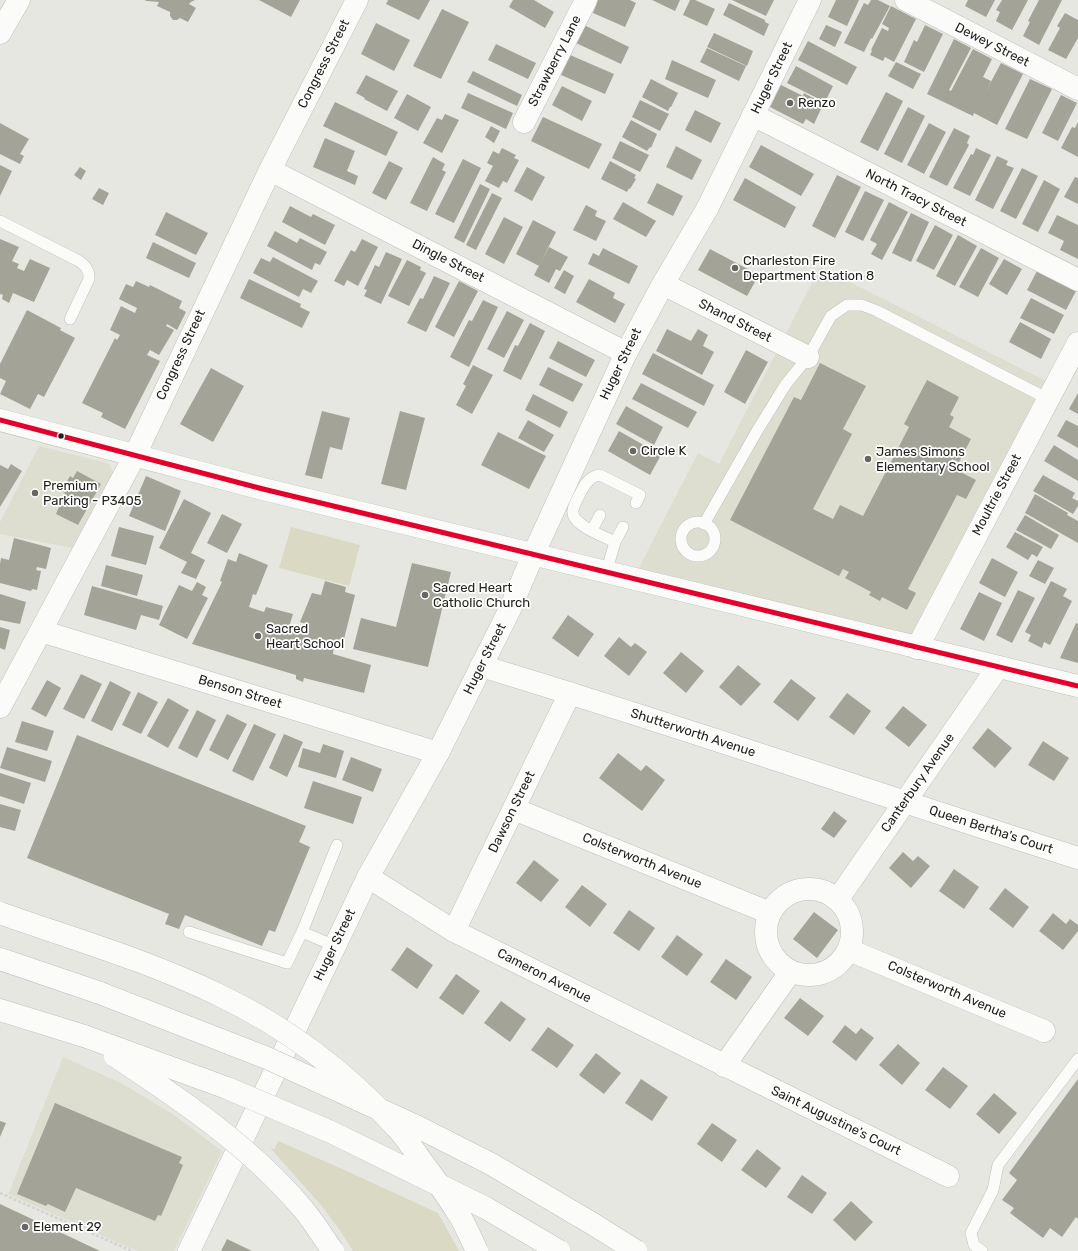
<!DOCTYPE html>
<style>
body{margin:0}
canvas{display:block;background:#e7e7e1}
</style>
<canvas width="1078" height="1251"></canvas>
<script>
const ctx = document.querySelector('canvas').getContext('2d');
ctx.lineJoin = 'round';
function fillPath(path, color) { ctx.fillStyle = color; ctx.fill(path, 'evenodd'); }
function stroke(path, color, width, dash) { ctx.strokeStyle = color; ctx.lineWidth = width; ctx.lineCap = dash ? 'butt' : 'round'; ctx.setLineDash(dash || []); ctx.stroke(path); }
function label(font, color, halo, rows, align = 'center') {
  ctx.font = font + ' Rubik,sans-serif'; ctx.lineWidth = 3.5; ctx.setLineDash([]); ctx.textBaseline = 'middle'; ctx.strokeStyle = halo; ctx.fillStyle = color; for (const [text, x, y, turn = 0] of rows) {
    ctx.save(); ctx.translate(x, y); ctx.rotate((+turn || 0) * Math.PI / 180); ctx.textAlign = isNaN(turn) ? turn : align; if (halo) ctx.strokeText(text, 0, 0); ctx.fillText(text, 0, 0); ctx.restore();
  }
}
const built = new Path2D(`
 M820 267 1052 384 917 648 633 579 698 453 719 464Z
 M39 446 107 463 109 464 112 470 113 473 72 548 0 534V522Z
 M63 1057 121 1083 143 1096 174 1115 222 1151 174 1251H137L8 1194Z`);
const green = new Path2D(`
 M291 527 360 545 349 586 279 568Z
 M278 1141 340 1168 438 1213 459 1251H353L339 1229 320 1204 271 1149 272 1148 274 1150Z`);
const building = new Path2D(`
 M144 0H195L191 2 189 4 196 8 188 22 180 18 177 20H173L170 16V12L157 6 159 2 147 1Z
 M259 0H300L291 17Z
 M388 0H430L419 20 386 4Z
 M513 0H534L554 12 545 28 509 7Z
 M598 0H630L636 3 625 27 593 13Z
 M652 0H680L675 11Z
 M690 0H695L715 9 707 26 683 15Z
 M732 0H774L766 16Z
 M836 0H859L847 26 828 17Z
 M871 0H878L890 6 872 39 871 38 864 52 844 43 864 3 868 5Z
 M968 0H995L986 17 965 6Z
 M1002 0H1028L1012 30 996 21 1000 12 996 10Z
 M1039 0H1062L1039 45 1023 36 1030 22 1028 21Z
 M729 3 765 20V22L769 24 764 36 723 15Z
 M891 6 916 19 894 62 885 57 883 61 870 55 872 51 871 50 882 28 888 31 889 28 882 24Z
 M442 9 469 22 441 79 413 66Z
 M1065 13 1078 20V38L1066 59 1048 50 1060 28 1057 26Z
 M376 23 410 40 394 71 361 54Z
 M584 25 629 47 621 64 576 43Z
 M826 25 842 32 835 47 819 39Z
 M925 25 943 34 924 72 904 62 914 40 917 42Z
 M714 33 753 51 747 66 707 47Z
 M954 39 971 48 949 90 951 91 973 49 992 59 983 77 991 81 985 93 1001 63 1023 74 997 125 974 113 973 116 927 94Z
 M808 41 857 67 847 85 798 60Z
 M496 44 536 63 528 79 488 60Z
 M707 48 746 66 739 81 700 62Z
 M570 55 614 74 605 94 561 75Z
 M672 60 716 80 708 98 665 79Z
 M896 62 921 74 913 89 888 76Z
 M796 66 833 86 825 102 787 83Z
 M473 71 522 95 517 106 467 82Z
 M366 75 398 91 387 111 364 99 365 98 356 93Z
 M651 79 678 93 671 107H670L668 111 642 97Z
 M1030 79 1052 89 1027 139 1005 129Z
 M781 85 803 96 804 93 815 99 813 103 822 107 814 124 806 119 803 124 770 107Z
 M562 86 592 101 582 121 552 105Z
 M886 92 903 101 878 151 860 142Z
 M468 93 513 113 506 129 461 108Z
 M407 94 431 107 418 131 394 118Z
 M1061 95 1077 103 1058 141 1042 133Z
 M640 100 669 114 660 131 632 117Z
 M335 102 398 132 386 156 323 126Z
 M908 107 925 116 902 163 884 154Z
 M695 110 721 123 711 143 685 130Z
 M445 114 459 120 442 153 423 143 437 118 442 120Z
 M543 117 602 144 589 169 531 141Z
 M631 120 657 134 651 148 650 147 647 151 622 137Z
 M1078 122V157L1061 148 1072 127 1075 128Z
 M0 123 29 139 20 154 24 156 20 164 0 154Z
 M929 123 946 132 924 174 907 165Z
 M491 126 500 131 494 143 485 137Z
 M954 128 970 136 967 143 969 145 947 186 929 177Z
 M325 138 355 151 347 171 358 176 355 185 313 167Z
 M620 141 649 155 640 172 612 158Z
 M761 145 814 174 801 196 749 167Z
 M676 146 702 160 692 180 666 167Z
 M502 148 516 155 514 158 519 160 507 183 503 181 499 188 485 181 493 166 487 163 493 151 499 154Z
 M976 148 991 155 970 196 953 188 971 154 973 155Z
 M997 156 1008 161 1006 165 1014 168 993 209 975 200Z
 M433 157 445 164 442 170 446 172 427 211 410 203Z
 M463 159 481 168 454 223 435 214Z
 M389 161 403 168 386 200 372 193Z
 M610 161 636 175 634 178 636 179 630 189 629 188 627 192 601 179Z
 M0 165 12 171 0 196Z
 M80 167 86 171 81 180 74 175Z
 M527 167 545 177 532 201 514 191Z
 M1022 168 1038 176 1016 219 1000 211Z
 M837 175 861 187 835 238 812 226Z
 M1075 177 1078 178V204L1064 197Z
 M745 178 796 207 785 228 733 200Z
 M1044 180 1060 189 1038 232 1022 224Z
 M657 183 683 196 673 216 647 203Z
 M480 184 490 189 464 243 454 238Z
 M99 188 109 193 103 205 92 199Z
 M865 191 884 200 863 241 845 232Z
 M492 193 502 198 476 250 466 245Z
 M623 202 656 221 646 237 613 219Z
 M889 202 908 212 882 260 871 254 877 244 870 240Z
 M586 205 597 211 595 216 606 221 596 241 573 230Z
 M290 206 311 217 313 214 335 225 325 245 282 222Z
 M166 212 208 233 196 255 155 235Z
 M911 213 929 222 911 262 892 253Z
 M1057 215 1078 225V259L1060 250 1064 241 1048 233Z
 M504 217 523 227 504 264 485 254Z
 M533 220 556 232 539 266 516 254Z
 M935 225 953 235 934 270 916 261Z
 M275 231 297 243 300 238 327 252 320 265 315 263 312 270 267 246Z
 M958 235 977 246 955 286 936 276Z
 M0 239 19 247 12 261 19 264 17 268 24 271 30 259 50 268 34 302 13 293 9 303 2 299 3 295 0 294Z
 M362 239 378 247 358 286 347 280 344 286 334 281 351 250 355 252Z
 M153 242 196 263 189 278 146 258Z
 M549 247 568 257 560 271 556 269 549 283 534 275Z
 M603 248 638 266 629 284 588 264 593 253 599 256Z
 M981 248 999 258 978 297 959 287Z
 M710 249 759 275 747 296 698 270Z
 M386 252 402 259 381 304 364 296 367 290 364 289 375 265 379 267Z
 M273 257 318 281 311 293 303 289 299 297 253 273 261 258 270 262Z
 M1004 259 1022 269 1007 295 989 284Z
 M407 260 421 267 420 270 426 273 409 306 388 296Z
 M564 270 574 276 565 294 554 288Z
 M1037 271 1076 291 1066 310 1027 290Z
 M434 276 450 283 426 332 407 323 420 298 423 299Z
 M249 279 301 304 300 307 310 312 302 328 240 298Z
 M589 279 615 293 613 298 625 304 615 323 576 302Z
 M136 281 149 287 150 285 182 301 179 308 186 312 177 330 167 324 166 326 174 330 159 355 150 350 147 355 160 361 125 429 101 417 103 413 82 403 115 338 117 340 120 335 110 330 121 306 135 313 137 308 119 299 126 284 133 287Z
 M459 281 478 291 454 337 435 327Z
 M1031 298 1064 315 1054 334 1020 318Z
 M483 300 498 307 469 367 450 357 469 320 472 321Z
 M27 310 61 328 60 330 75 338 44 397 38 394 30 409 0 394 6 381 0 378V364Z
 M507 311 524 320 504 358 487 349Z
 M1020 322 1051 339 1041 359 1009 342Z
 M530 323 545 331 521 380 503 371 515 345 518 346Z
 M667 329 691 341 698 329 708 335 703 346 714 352 702 375 656 351Z
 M558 341 595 360 586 377 549 358Z
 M746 350 768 362 745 404 724 392Z
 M653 353 714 385 704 406 642 374Z
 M820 363 866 386 843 429 852 434 813 509 833 519 840 505 863 516 909 427 904 424 927 380 959 397 950 415 954 417 949 427 971 439 959 462 952 459 949 466 976 480 966 499 957 495 908 589 916 593 907 610 882 597 880 601 869 595 871 592 845 578 849 572 843 569 839 576 730 520 794 397 801 400Z
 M473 365 493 375 472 414 456 405 466 386 463 384Z
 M548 367 583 384 573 402 539 385Z
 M211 368 244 386 213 442 180 424Z
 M641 383 697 412 688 428 632 399Z
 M1078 393V414L1069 409Z
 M533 394 568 412 560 428 525 410Z
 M626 406 663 427 654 445 616 424Z
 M322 411 350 418 342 450 330 447 322 479 305 475Z
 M400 411 425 418 406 490 381 484Z
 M528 420 554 435 544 452 518 438Z
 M1066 420 1078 426V448L1057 436Z
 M619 431 661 455 650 475 608 451Z
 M498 432 546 456 529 489 481 465Z
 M1054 445 1078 460V481L1044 461Z
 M11 464 22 471 0 507V465L8 469Z
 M77 471 101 484 78 525 56 514 65 493 62 491 70 476 73 478Z
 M1043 475 1075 493 1072 498 1078 501V506L1073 514 1033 491Z
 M146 476 181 491 165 531 129 516Z
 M1035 494 1068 513 1067 515 1078 521V543L1025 513Z
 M184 499 211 513 191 553 205 560 196 579 181 573 187 562 159 548Z
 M222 514 242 524 227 553 207 543Z
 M1025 515 1059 535 1051 549 1016 530Z
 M119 527 154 536 146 565 111 556Z
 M1015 532 1043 547 1037 557 1032 554 1028 560 1006 547Z
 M14 538 51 548 46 569 37 567 36 570 41 571 37 590 32 589 31 591 0 583V564L1 558 9 560Z
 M239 553 268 565 256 595 253 594 249 607 264 612 266 607 293 614 288 630 306 635 309 625 300 622 312 593 321 595 325 581 346 587 345 592 355 595 342 647 334 645 333 654 371 665 364 693 304 678 303 682 296 679V675L192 644 222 582 220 581 228 559 236 562Z
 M992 558 1018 572 1005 597 979 583Z
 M1038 560 1054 568 1045 584 1029 576Z
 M412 563 451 572 428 667 353 649 361 618 396 627Z
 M106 565 143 575 137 596 101 586Z
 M1051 581 1067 589 1063 596 1072 601 1050 645 1044 642 1042 648 1028 641 1031 635 1025 632Z
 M197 582 206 587 202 595 208 598 187 639 159 625 179 585 192 591Z
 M92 586 163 606 159 620 141 615 136 630 84 615Z
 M1018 590 1035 598 1012 643 996 635Z
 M979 592 1002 603 984 641 960 629Z
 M0 594 26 602 20 624 0 620Z
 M568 615 594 634 578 657 552 638Z
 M1076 623 1078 624V663L1060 658Z
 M0 627 10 630 5 650 0 648Z
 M619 637 631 647 635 643 647 652 629 676 604 656Z
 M681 652 704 671 686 693 663 673Z
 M738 665 761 684 741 706 719 687Z
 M81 674 102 684 84 719 63 709Z
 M791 679 816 698 798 721 773 702Z
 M47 680 61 688 46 717 31 709Z
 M110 681 131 692 112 731 91 721Z
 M138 692 158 702 141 734 122 725Z
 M847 693 871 711 854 735 829 717Z
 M168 698 189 710 168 748 147 736Z
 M903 706 927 725 909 747 885 728Z
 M197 710 216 720 197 758 178 748Z
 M227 714 247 724 228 760 209 750Z
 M22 721 54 731 47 751 15 742Z
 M254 724 276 734 253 781 232 771Z
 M988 728 1012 748 995 768 972 748Z
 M284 734 303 742 287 777 269 768Z
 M77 735 306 826 299 842 310 847 275 932 269 930 262 946 185 915 179 929 165 924 169 914 27 858Z
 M1043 741 1069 758 1054 781 1028 765Z
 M323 744 344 751 336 778 298 767 303 748 320 753Z
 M7 747 52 761 45 782 0 768Z
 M618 753 641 771 646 765 665 780 642 811 599 778Z
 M351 757 382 769 373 792 342 780Z
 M0 773 31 783 24 804 0 796Z
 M313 781 362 797 353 824 304 808Z
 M0 804 21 810 15 831 0 827Z
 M834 811 847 821 834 838 821 829Z
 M903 852 913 861 918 856 930 866 911 888 889 868Z
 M534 860 559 880 541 902 516 883Z
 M954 869 979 887 964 909 939 891Z
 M582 885 607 904 590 927 565 907Z
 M1005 888 1029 907 1013 928 989 909Z
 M629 910 655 928 639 951 613 933Z
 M814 912 838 930 817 958 793 939Z
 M1053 913 1066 924 1070 919 1078 925V931L1063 950 1039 931Z
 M677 935 703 954 687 976 661 957Z
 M407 947 433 965 417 989 391 970Z
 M726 959 752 977 736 1000 710 982Z
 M456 974 480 991 463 1015 439 998Z
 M800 998 824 1016 808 1036 784 1018Z
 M501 1001 526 1019 510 1042 484 1023Z
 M845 1025 856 1034 861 1028 874 1038 856 1061 832 1042Z
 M548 1027 574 1045 557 1068 531 1050Z
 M898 1044 920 1063 902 1085 879 1065Z
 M596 1053 621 1073 604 1094 579 1075Z
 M943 1067 968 1086 950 1109 925 1090Z
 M641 1079 668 1097 652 1121 625 1103Z
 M1078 1079V1219L1076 1217 1062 1237 1050 1228 1043 1238 1010 1213 1014 1208 1002 1200 1017 1180 1009 1173Z
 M994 1093 1017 1113 999 1134 976 1114Z
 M55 1103 182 1157 179 1163 183 1165 161 1216 158 1215 155 1221 76 1188 65 1212 48 1204 46 1206 17 1194Z
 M0 1121 6 1123 0 1137Z
 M712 1123 737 1140 722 1162 697 1144Z
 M757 1149 781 1168 766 1188 741 1170Z
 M802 1175 827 1193 812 1214 787 1197Z
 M851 1201 873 1222 855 1241 833 1220Z
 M0 1204 100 1251H0Z
 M227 1239 252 1251H221Z`);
const path = new Path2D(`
 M0 1193 132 1251`);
const service = new Path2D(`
 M0 221 79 261C86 266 89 270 89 279L70 319
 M681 539a17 17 0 1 1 34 0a17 17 0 1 1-34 0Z
 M704 524 757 431 786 384 808 357 831 316 847 305H862L877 311 1048 399
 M592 530 600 515
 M615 542 623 527
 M606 573 615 542C604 536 570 525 573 510 574 504 579 496 582 490 586 482 591 476 600 475L640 495 636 503
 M189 932 287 963 302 932
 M335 946 302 932 337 845
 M982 1251 974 1245 971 1233 993 1190 998 1165 1078 1059`);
const minor = new Path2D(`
 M906 0 1078 89
 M0 33 19 0
 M753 115 1078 280
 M524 122 586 0
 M270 170 626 353
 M663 284 808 357
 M41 631 438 753
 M481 666C681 726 879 795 1078 858
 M0 707 135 455 270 170 357 0
 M514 809 770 913
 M368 877 454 931 948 1176
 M766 932a43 43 0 1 1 86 0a43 43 0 1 1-86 0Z
 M838 899 998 667
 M454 931 570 693
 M849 950 1044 1031
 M724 1066 791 971`);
const tertiary = new Path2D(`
 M917 648 1078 343
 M189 1251 368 877 438 753 510 609 533 555 626 353 663 284 707 209 810 0`);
const primary = new Path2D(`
 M0 420 263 489 1078 686`);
const motorway = new Path2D(`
 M0 959 100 993
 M0 1010 84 1036`);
const motorwayBridge = new Path2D(`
 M0 913C73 939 149 961 219 995 286 1027 346 1072 396 1127 404 1135 411 1146 418 1156 433 1176 448 1197 461 1218 467 1229 472 1240 477 1251
 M100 993 267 1058 418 1127 491 1164 593 1224 636 1251
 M84 1036 227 1088 331 1132 486 1208 559 1251
 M115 1056C183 1101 250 1146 303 1209 314 1222 323 1237 333 1251`);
const bus1 = new Path2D(`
 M0 420 263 489 1078 686`);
const markers = [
 [790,103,4,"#676762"],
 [735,268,4,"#676762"],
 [61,436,3.5,"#22221d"],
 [633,451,4,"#676762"],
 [868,459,4,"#676762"],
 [35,493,4,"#676762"],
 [425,595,4,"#676762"],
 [258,636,4,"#676762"],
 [25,1227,4,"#676762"]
];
const streetNames = [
 ["Dewey Street",992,45,27],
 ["Strawberry Lane",555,61,-63],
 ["Congress Street",324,64,-63],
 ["Huger Street",772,78,-64],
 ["North Tracy Street",916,198,27],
 ["Dingle Street",448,261,27],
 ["Shand Street",735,321,27],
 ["Congress Street",181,355,-65],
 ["Huger Street",621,364,-64],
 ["Moultrie Street",997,495,-62],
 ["Huger Street",485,659,-63],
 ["Benson Street",240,692,17],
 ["Shutterworth Avenue",693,733,18],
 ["Canterbury Avenue",918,783,-55],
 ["Dawson Street",512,812,-64],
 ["Queen Bertha's Court",991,830,18],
 ["Colsterworth Avenue",642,861,22],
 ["Huger Street",335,945,-64],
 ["Cameron Avenue",544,976,27],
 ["Colsterworth Avenue",947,990,23],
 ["Saint Augustine's Court",836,1121,26]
];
const poiNames = [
 ["Renzo",798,103],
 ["Charleston Fire",743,261],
 ["Department Station 8",743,276],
 ["Circle K",641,451],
 ["James Simons",876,452],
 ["Elementary School",876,467],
 ["Premium",43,486],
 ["Parking - P3405",43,501],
 ["Sacred Heart",433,588],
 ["Catholic Church",433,603],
 ["Sacred",266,629],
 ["Heart School",266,644],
 ["Element 29",33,1227]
];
fillPath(built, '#deded0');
fillPath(green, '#dad9c3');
fillPath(building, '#a3a397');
stroke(service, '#c0c0bc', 12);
stroke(minor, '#c0c0bc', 23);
stroke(tertiary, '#c0c0bc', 23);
stroke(primary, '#c0c0bc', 23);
stroke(motorway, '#c0c0bc', 23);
stroke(path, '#d3d3d1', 2.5, [3, 2]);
stroke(service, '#fbfbfa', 11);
stroke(minor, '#fbfbfa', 22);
stroke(tertiary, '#fbfbfa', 22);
stroke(primary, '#fbfbfa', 22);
stroke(motorway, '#fbfbfa', 22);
stroke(motorwayBridge, '#c0c0bc', 23, []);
stroke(motorwayBridge, '#fbfbfa', 22);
stroke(bus1, '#e4002b', 5);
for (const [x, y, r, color] of markers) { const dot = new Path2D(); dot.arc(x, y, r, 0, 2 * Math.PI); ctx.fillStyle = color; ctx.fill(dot); stroke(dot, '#fff', 1.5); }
label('13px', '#22221d', '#fff', streetNames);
label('13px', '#22221d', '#fff', poiNames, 'left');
</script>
